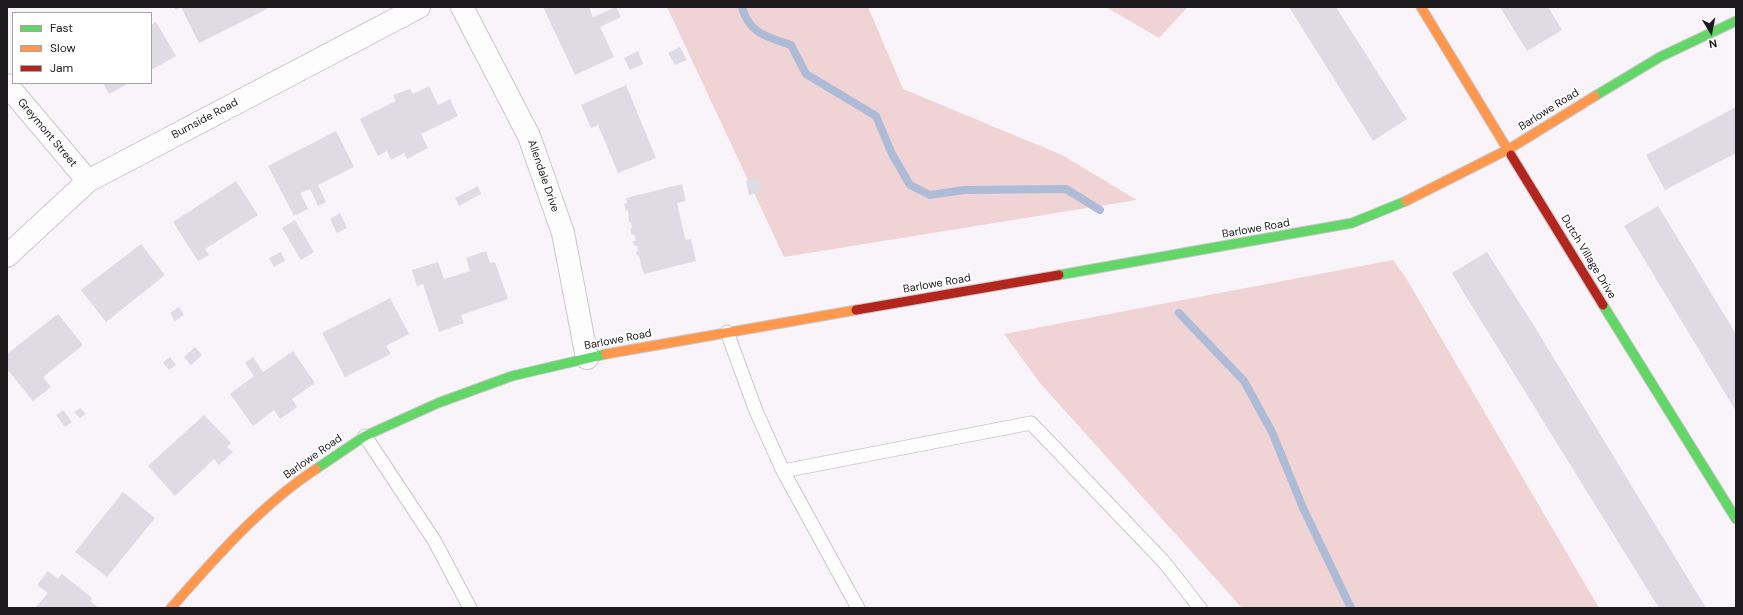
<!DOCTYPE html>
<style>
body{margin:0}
#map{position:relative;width:1743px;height:615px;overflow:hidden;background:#f9f4f9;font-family:"DM Sans",sans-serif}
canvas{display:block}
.frame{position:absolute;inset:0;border:8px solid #1d1a1d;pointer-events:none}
.legend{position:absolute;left:12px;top:12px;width:140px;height:72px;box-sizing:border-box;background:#fff;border:1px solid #a5a3a5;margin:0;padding:5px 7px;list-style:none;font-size:12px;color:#1d1a1d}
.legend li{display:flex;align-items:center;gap:8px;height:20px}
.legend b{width:20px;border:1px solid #a5a3a5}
.north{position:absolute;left:1691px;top:12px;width:40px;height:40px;-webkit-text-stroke:3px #fff;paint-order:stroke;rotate:170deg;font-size:11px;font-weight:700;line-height:16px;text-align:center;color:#1d1a1d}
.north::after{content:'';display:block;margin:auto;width:14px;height:18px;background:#1d1a1d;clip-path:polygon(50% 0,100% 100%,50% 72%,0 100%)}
</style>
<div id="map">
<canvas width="1743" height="615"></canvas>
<div class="frame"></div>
<ul class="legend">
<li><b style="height:5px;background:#63d668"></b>Fast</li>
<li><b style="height:5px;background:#ff974d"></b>Slow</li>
<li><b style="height:5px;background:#b3261e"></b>Jam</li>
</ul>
<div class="north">N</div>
</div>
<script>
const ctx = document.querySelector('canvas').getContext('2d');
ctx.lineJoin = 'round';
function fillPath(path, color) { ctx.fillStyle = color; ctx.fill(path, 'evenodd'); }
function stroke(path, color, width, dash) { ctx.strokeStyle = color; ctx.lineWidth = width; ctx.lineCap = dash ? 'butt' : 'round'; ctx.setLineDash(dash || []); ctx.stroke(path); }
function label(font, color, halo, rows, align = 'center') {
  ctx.font = font + ' "DM Sans",sans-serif'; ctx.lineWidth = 4; ctx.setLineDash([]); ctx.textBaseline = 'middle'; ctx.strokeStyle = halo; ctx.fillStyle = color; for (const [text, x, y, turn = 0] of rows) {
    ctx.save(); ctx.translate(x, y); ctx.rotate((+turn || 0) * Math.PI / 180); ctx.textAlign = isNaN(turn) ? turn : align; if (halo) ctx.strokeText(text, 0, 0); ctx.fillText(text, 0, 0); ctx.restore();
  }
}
const green = new Path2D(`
 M667 7H868L903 89 1062 155 1137 200 784 257Z
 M1106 7H1188L1159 38Z
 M1393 260 1406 278 1599 608H1242L1040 383 1004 334Z`);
const stream = new Path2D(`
 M742 7C749 34 768 37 791 45L806 74 876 116 892 154 910 185 930 195 964 190 1066 189 1100 210
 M1179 313 1244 381 1272 432 1303 508 1351 608`);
const building = new Path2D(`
 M174 7H266L267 9 199 43 181 7 176 10Z
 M543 7H589L593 17 616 7 621 17 600 27 614 57 575 75Z
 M1289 7H1336L1407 119 1373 141Z
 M1500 7H1548L1562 30 1527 51Z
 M156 22 176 56 151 70V25Z
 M680 47 687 60 675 65 668 53Z
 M638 51 643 64 630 70 624 58Z
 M103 83H129L109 94Z
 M626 85 656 158 618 173 598 125 591 128 581 105Z
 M429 86 438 105 450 99 458 116 421 134 428 148 407 159 404 153 391 160 387 151 378 156 360 119 396 101 393 95 410 89 413 94Z
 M1736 107V153L1665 190 1646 155Z
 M336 131 354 167 318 185 326 202 318 206 310 189 300 193 308 209 294 216 268 166Z
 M759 178 762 192 749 195 746 181Z
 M236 181 258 215 205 249 209 255 198 261 173 222Z
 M682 184 686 201 677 203 685 238 686 240 691 239 696 261 644 274 640 263H641L639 255 637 256 636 252 638 251 637 245 634 246 633 241H636L634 234 632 235 630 229 632 228 631 222H629L628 210 626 211 624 204 627 203 626 198Z
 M478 186 481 194 459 206 455 198Z
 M1658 206 1736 334V411L1624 226Z
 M340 213 347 228 337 233 330 219Z
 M295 220 314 252 301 260 282 228Z
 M141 244 165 275 106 322 81 290Z
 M486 251 490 263 495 262 508 299 461 315 464 323 439 332 423 284 417 286 412 270 438 262 444 279 470 271 466 258Z
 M281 252 285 261 274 267 269 258Z
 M1487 252 1536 329 1706 608H1659L1462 290 1452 273Z
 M390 298 409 334 386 346 391 354 345 377 322 333Z
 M179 307 184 315 175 321 170 313Z
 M58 314 83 345 43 377 51 387 33 401 7 369V354Z
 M195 347 202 355 191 365 184 357Z
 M293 351 315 383 292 399 297 407 280 419 274 410 253 426 230 394 254 376 245 363 253 357 263 372Z
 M170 357 176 365 169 370 163 362Z
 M80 408 86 414 80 418 74 412Z
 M63 410 72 422 65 427 56 415Z
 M204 415 231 443 227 447 233 452 219 465 214 459 175 496 148 466Z
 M123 492 155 518 107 577 75 552Z
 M48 571 58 579 62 574 92 598 90 601 99 608H35L48 593 37 585Z`);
const lane = new Path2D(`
 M727 332 756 411 783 471 858 608
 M365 436 434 540 470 608
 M783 471 1031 423 1164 562 1200 608`);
const street = new Path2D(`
 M462 7 529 136 563 233 587 358
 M7 85 88 181
 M7 256 88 181 419 7`);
const fast = new Path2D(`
 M1595 96 1660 57 1736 21
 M1059 275 1352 223 1406 201
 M1603 305 1736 519
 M316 469 365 436 438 403 512 376 606 354`);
const slow = new Path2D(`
 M1421 7 1511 155
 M1406 201 1509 149 1595 96
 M606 354 856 310
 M171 608C215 558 260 506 316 469`);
const jam = new Path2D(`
 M1511 155 1603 305
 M856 310 1059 275`);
const streetNames = [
 ["Barlowe Road",1549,110,-32],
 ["Burnside Road",205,119,-28],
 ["Greymont Street",47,133,50],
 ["Allendale Drive",543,176,71],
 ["Barlowe Road",1256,229,-10],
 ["Dutch Village Drive",1588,257,59],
 ["Barlowe Road",937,284,-10],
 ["Barlowe Road",618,340,-11],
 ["Barlowe Road",313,457,-35]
];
fillPath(green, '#f0d4d5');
stroke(stream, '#aebbd7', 8);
fillPath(building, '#dedbe4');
stroke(lane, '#cbc7cb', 15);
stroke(street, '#cbc7cb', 24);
stroke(fast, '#cbc7cb', 11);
stroke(slow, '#cbc7cb', 11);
stroke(jam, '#cbc7cb', 11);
stroke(lane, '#fefdfe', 13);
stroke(street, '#fefdfe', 22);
stroke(fast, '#63d668', 9);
stroke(slow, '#ff974d', 9);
stroke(jam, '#b3261e', 9);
label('11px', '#1d1a1d', '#fff', streetNames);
</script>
